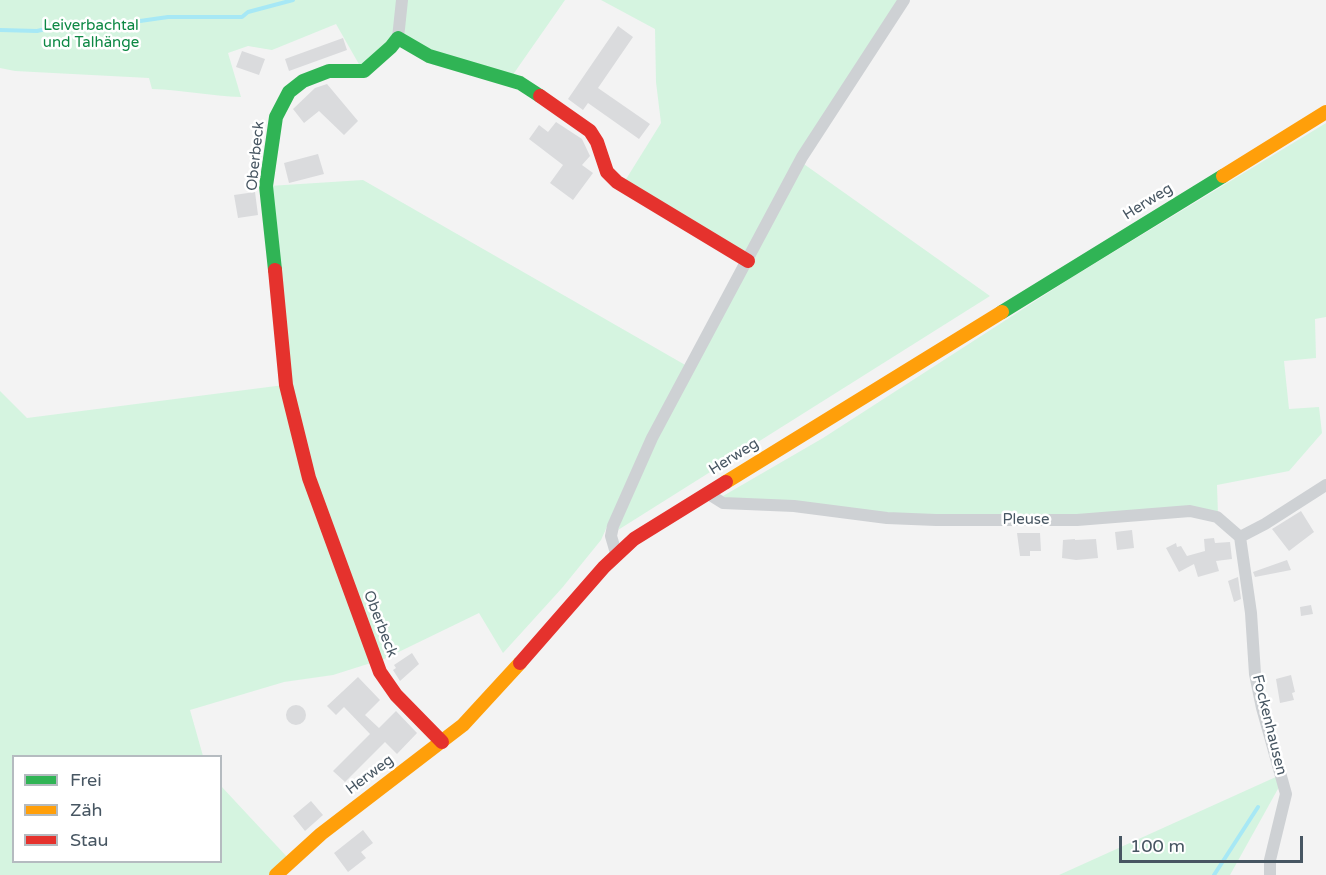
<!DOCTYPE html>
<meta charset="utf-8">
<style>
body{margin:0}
#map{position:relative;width:1326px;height:875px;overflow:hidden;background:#f3f3f3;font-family:"Varela Round",sans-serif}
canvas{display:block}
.legend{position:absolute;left:12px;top:755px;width:210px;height:108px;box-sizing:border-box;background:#fff;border:2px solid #b5bbc0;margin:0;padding:8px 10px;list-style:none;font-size:18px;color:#475662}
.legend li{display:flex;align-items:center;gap:12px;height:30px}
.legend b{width:30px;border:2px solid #b5bbc0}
.scale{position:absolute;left:1119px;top:836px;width:184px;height:27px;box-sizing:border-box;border:3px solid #475662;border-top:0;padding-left:8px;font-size:18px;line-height:21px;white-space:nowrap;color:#475662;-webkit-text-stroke:4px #fff;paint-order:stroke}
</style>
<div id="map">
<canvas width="1326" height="875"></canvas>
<ul class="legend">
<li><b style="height:8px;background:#30b455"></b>Frei</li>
<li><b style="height:8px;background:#ff9f0a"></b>Zäh</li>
<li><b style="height:8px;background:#e5322d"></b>Stau</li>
</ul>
<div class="scale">100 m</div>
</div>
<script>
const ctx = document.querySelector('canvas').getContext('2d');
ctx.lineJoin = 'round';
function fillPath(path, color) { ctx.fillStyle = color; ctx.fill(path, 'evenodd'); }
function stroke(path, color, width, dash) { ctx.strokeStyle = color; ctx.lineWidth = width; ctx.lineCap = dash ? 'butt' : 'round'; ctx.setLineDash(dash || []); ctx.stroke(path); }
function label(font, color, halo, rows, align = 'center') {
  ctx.font = font + ' "Varela Round",sans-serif'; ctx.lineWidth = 5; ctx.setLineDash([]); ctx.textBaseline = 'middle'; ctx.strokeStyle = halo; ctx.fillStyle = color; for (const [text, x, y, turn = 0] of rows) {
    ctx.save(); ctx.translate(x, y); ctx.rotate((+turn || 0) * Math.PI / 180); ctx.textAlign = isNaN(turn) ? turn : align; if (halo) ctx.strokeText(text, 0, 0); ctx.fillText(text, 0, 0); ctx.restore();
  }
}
const green = new Path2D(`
 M0 0H398L394 40 360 66 336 24 272 50 248 46 228 53 241 97C211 96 182 90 152 89L149 78 15 71 0 68Z
 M406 0H565L512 76 404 42Z
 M601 0H901L744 255 623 184 661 123 656 82 655 29Z
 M1326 123V317L1315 319 1316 358 1284 361 1289 409 1319 407 1322 433 1289 471 1217 485 1218 515 935 518 728 499 723 496 823 438 1071 278Z
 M801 162 990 296 618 530 637 476Z
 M363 180 687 366 632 471 601 540 562 588 503 653 479 613 378 662 298 435 269 186Z
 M284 385 374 662 333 675 284 682 190 710 203 756H14V862H220L221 786 289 859 274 875H0V391L27 418Z
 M1278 776 1279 787 1230 875H1059Z`);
const stream = new Path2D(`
 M0 30 37 31 77 22 126 23 168 17H242L248 12 293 0
 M1214 875 1258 807`);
const building = new Path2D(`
 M618 26 633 37 598 88 650 124 639 139 588 103 583 110 568 99Z
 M343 38 347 50 289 71 285 59Z
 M242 51 265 59 259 75 236 67Z
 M327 84 358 121 344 135 319 111 304 123 293 109 315 88Z
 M556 122 582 139 590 156 582 165 593 173 573 200 550 183 563 165 529 139 539 125 548 132Z
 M318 154 324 174 289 183 284 163Z
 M255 192 258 215 238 218 234 195Z
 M1301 511 1314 532 1289 551 1272 529Z
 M1132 530 1134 548 1117 550 1115 532Z
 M1017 533H1040L1041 551H1030V556H1020Z
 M1214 538 1215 543 1230 542 1232 559 1216 561 1219 571 1198 577 1194 564 1179 572 1166 548 1176 543 1177 547 1181 546 1187 556 1205 551 1204 539Z
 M1075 539V540L1096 539 1098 558 1076 560 1062 558 1063 540Z
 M1287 560 1291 570 1255 577 1253 572Z
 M1238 577 1241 599 1234 602 1228 581Z
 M1311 605 1313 614 1301 616 1300 607Z
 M412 653 419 664 400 681 393 670 396 668 394 665Z
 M1291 675 1295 692 1292 693 1294 700 1280 703 1276 679Z
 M358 677 380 700 365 715 379 728 396 711 417 733 397 754 385 742 345 782 333 771 370 734 344 707 336 715 327 706Z
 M286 715a10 10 0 1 1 20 0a10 10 0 1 1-20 0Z
 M311 801 323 815 305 831 293 816Z
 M363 830 373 843 361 852 366 858 348 872 334 853Z`);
const street = new Path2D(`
 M398 38 402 0
 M707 493 723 503 794 506 887 518 936 520H1077L1190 511 1217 517 1240 537 1265 524 1326 485
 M1240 537 1251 613 1255 674 1262 708 1286 794 1270 860V875
 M616 553 611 536 613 526 652 438 802 157 904 0`);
const fast = new Path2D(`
 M275 270 266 186 276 117 289 92 303 81 329 71H364L391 47 398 38 429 56 520 83 540 96
 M1002 312 1223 176`);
const slow = new Path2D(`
 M1223 176 1326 112
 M726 482 1002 312
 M276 875 321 834 463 725 520 663`);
const jam = new Path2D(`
 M540 96 590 131 597 142 607 172 617 182 748 261
 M275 270 286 385 309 478 380 672 396 695 442 742
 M520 663 604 567 634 539 726 482`);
const parkNames = [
 ["Leiverbachtal",91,26],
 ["und Talhänge",91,43]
];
const streetNames = [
 ["Oberbeck",256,156,-84],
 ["Herweg",1148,202,-32],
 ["Herweg",734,457,-32],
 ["Pleuse",1026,520],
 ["Oberbeck",380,624,69],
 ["Fockenhausen",1269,725,76],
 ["Herweg",370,775,-37]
];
fillPath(green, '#d5f4e0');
stroke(stream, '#a7e8f5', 4);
fillPath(building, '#dadbdd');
stroke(street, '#ced1d4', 12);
stroke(fast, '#30b455', 14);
stroke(slow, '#ff9f0a', 14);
stroke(jam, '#e5322d', 14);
label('15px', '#0d8844', '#fff', parkNames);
label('15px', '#475662', '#fff', streetNames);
</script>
